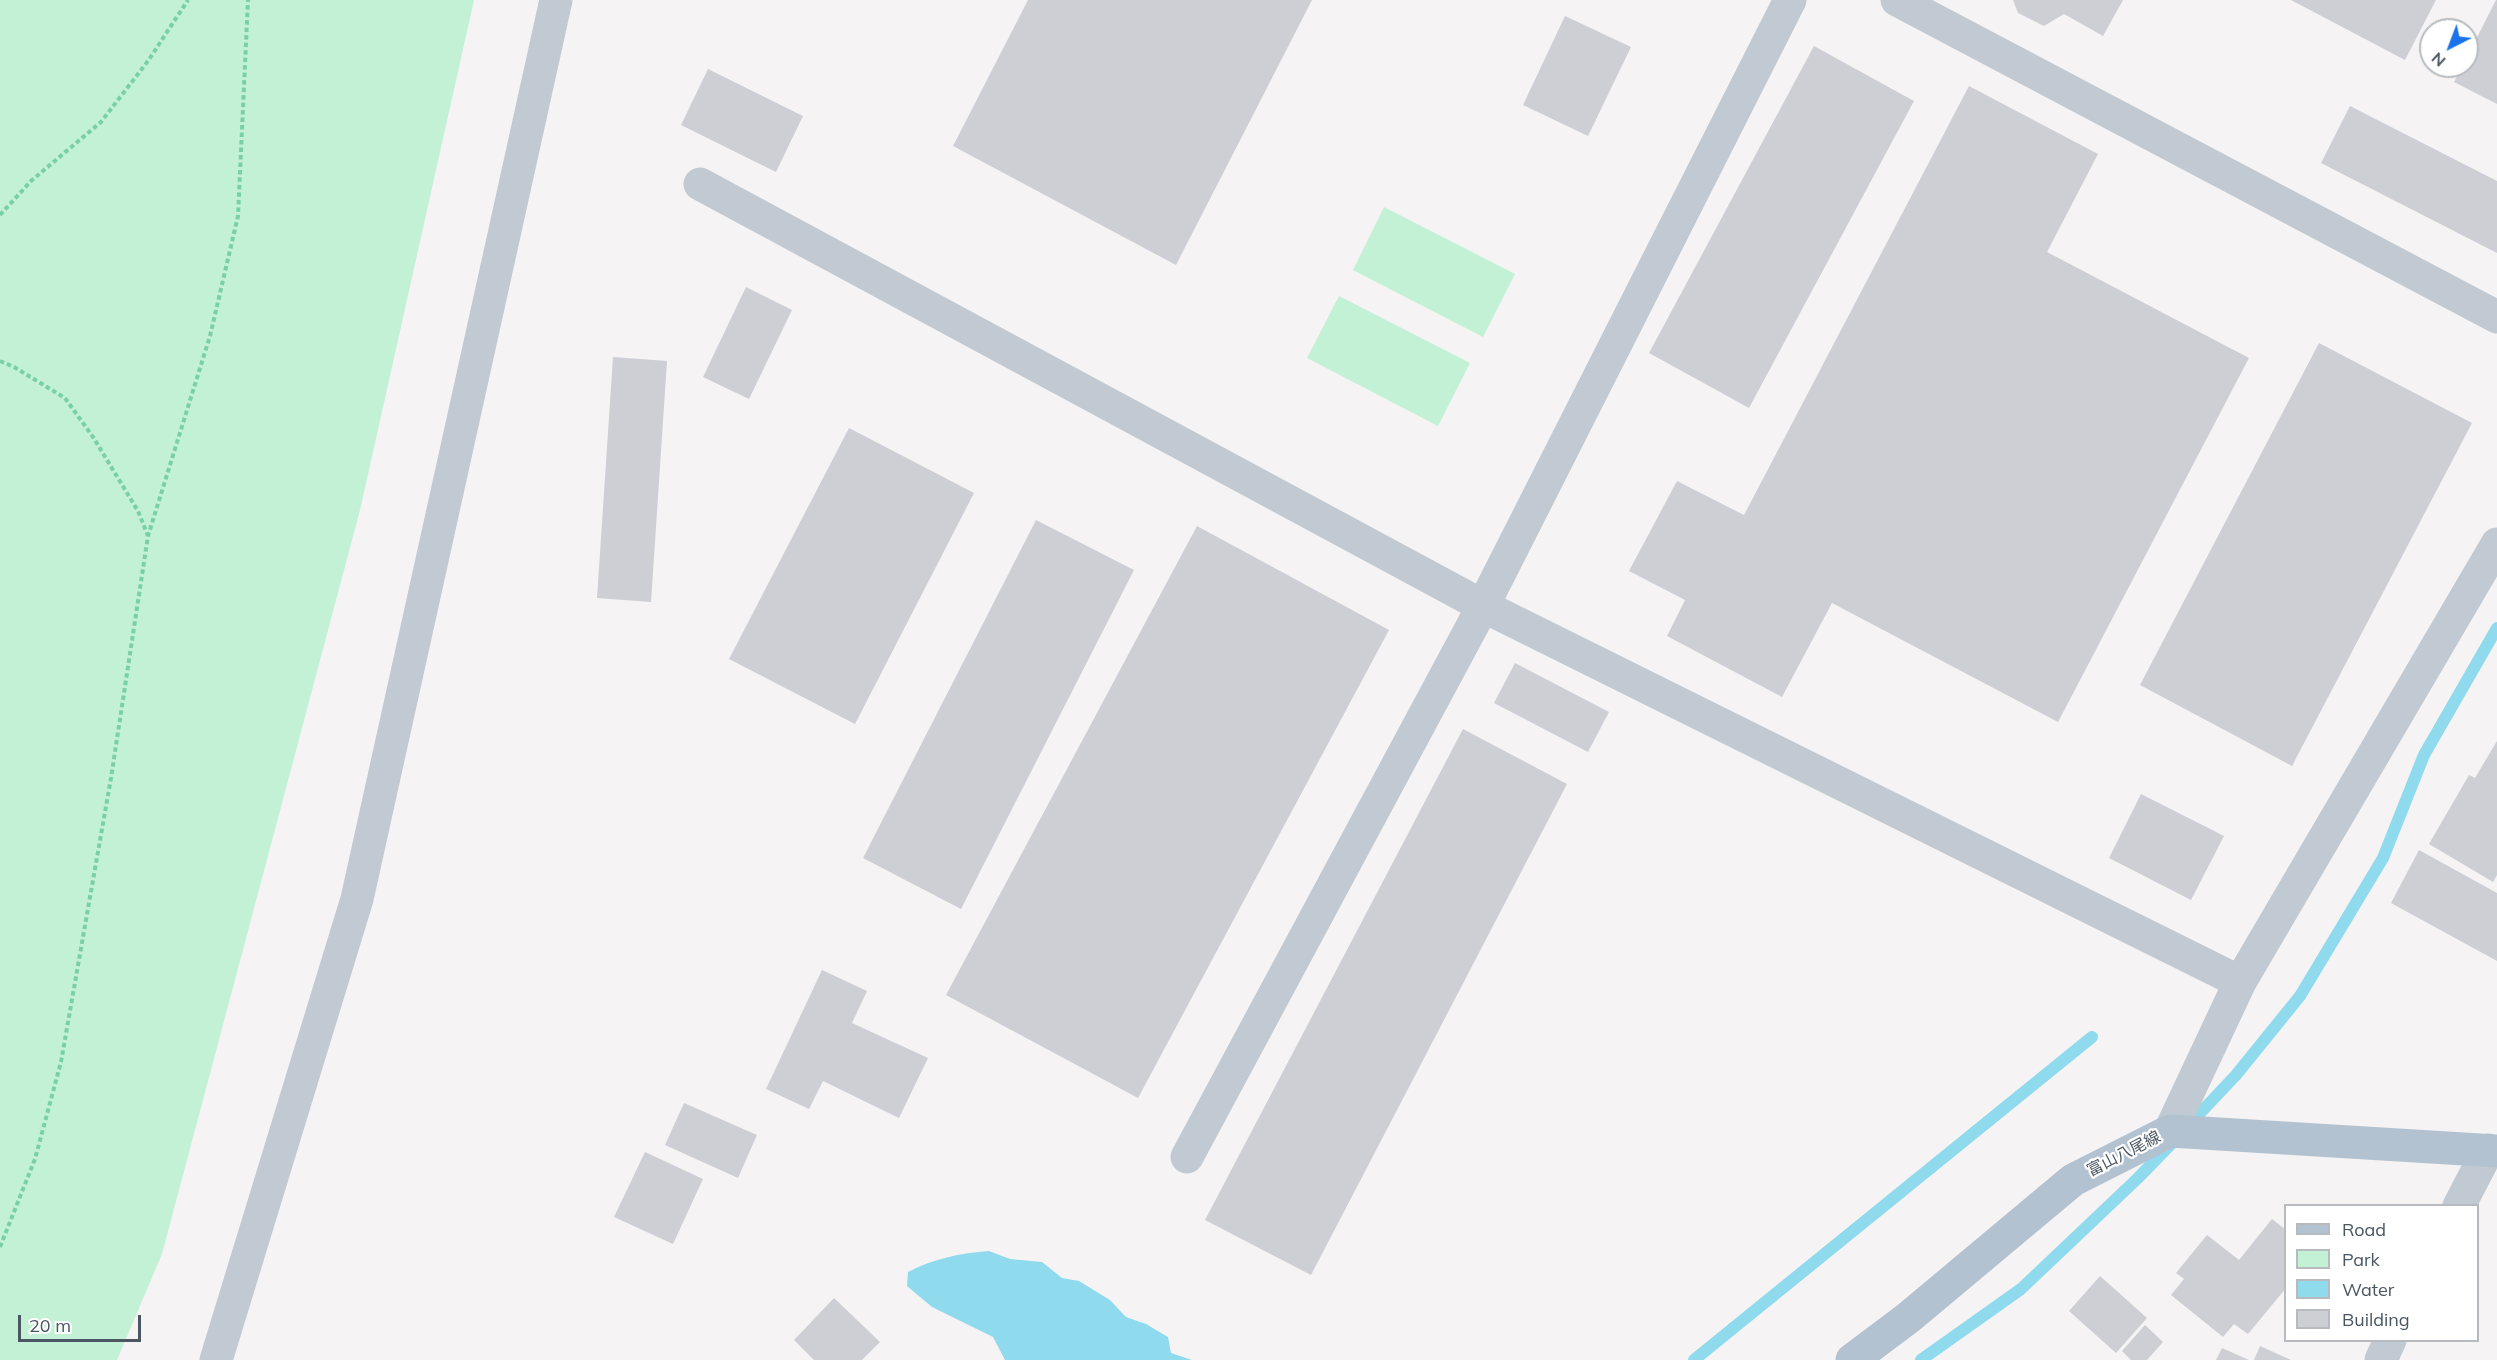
<!DOCTYPE html>
<meta charset="utf-8">
<style>
body{margin:0}
#map{position:relative;width:2497px;height:1360px;overflow:hidden;background:#f5f3f3;font-family:Mulish,sans-serif}
canvas{display:block}
.legend{position:absolute;left:2284px;top:1204px;width:195px;height:138px;box-sizing:border-box;background:#fff;border:2px solid #b7bbc0;margin:0;padding:8px 10px;list-style:none;font-size:18px;color:#4a5661}
.legend li{display:flex;align-items:center;gap:12px;height:30px}
.legend b{width:30px;border:2px solid #b7bbc0}
.north{position:absolute;left:2419px;top:18px;width:60px;height:60px;box-sizing:border-box;background:#fff;border:2px solid #b7bbc0;border-radius:50%;rotate:222deg;font-size:16px;font-weight:700;line-height:24px;text-align:center;color:#4a5661}
.north::after{content:'';display:block;margin:auto;width:21px;height:27px;background:#1a73e8;clip-path:polygon(50% 0,100% 100%,50% 72%,0 100%)}
.scale{position:absolute;left:18px;top:1315px;width:123px;height:27px;box-sizing:border-box;border:3px solid #4a5661;border-top:0;padding-left:8px;font-size:18px;line-height:21px;white-space:nowrap;color:#4a5661;-webkit-text-stroke:4px #fff;paint-order:stroke}
</style>
<div id="map">
<canvas width="2497" height="1360"></canvas>
<ul class="legend">
<li><b style="height:8px;background:#b3c2d1"></b>Road</li>
<li><b style="height:16px;background:#c3f1d5"></b>Park</li>
<li><b style="height:16px;background:#90daee"></b>Water</li>
<li><b style="height:16px;background:#cdcfd5"></b>Building</li>
</ul>
<div class="north">N</div>
<div class="scale">20 m</div>
</div>
<script>
const ctx = document.querySelector('canvas').getContext('2d');
ctx.lineJoin = 'round';
function fillPath(path, color) { ctx.fillStyle = color; ctx.fill(path, 'evenodd'); }
function stroke(path, color, width, dash) { ctx.strokeStyle = color; ctx.lineWidth = width; ctx.lineCap = dash ? 'butt' : 'round'; ctx.setLineDash(dash || []); ctx.stroke(path); }
function label(font, color, halo, rows, align = 'center') {
  ctx.font = font + ' Mulish,"Noto Sans JP",sans-serif'; ctx.lineWidth = 4.5; ctx.setLineDash([]); ctx.textBaseline = 'middle'; ctx.strokeStyle = halo; ctx.fillStyle = color; for (const [text, x, y, turn = 0] of rows) {
    ctx.save(); ctx.translate(x, y); ctx.rotate((+turn || 0) * Math.PI / 180); ctx.textAlign = isNaN(turn) ? turn : align; if (halo) ctx.strokeText(text, 0, 0); ctx.fillText(text, 0, 0); ctx.restore();
  }
}
const green = new Path2D(`
 M0 0H474L360 510 162 1254 117 1360H0Z
 M1384 207 1515 274 1483 337 1353 270Z
 M1339 296 1470 363 1438 426 1307 358Z`);
const water = new Path2D(`
 M989 1251 1010 1259 1042 1262 1062 1278 1079 1281 1110 1300 1126 1317 1146 1324 1168 1337 1171 1353 1192 1360H1005L993 1337 932 1307 907 1286 908 1272C932 1259 961 1253 989 1251Z`);
const stream = new Path2D(`
 M2186 1128 2236 1075 2300 996 2383 858 2424 755 2497 628
 M1694 1360 2092 1037
 M1921 1360 2021 1289 2138 1178 2172 1143`);
const building = new Path2D(`
 M1028 0H1312L1176 265 953 146Z
 M2013 0H2123L2103 36 2064 14 2044 26 2018 13Z
 M2291 0H2436L2405 60Z
 M2496 0H2497V104L2454 82 2462 66H2467V57Z
 M1565 16 1631 47 1588 136 1523 105Z
 M1814 46 1914 101 1749 408 1649 353Z
 M708 69 803 116 776 172 681 125Z
 M1969 86 2098 154 2047 252 2249 358 2058 722 1832 603 1782 697 1667 636 1685 600 1629 571 1677 481 1744 515Z
 M2350 106 2497 181V253L2321 163Z
 M746 287 792 310 749 399 703 377Z
 M2319 343 2472 423 2292 766 2140 685Z
 M613 357 667 361 651 602 597 598Z
 M849 428 974 493 855 724 729 659Z
 M1036 520 1134 570 961 909 863 858Z
 M1197 526 1389 630 1138 1098 946 995Z
 M1515 663 1609 712 1588 752 1494 703Z
 M1463 729 1567 784 1311 1275 1205 1220Z
 M2497 741V875L2493 882 2429 844 2469 775 2475 778Z
 M2141 794 2224 836 2191 900 2109 858Z
 M2419 850 2497 893V961L2391 903Z
 M822 970 867 991 852 1023 928 1058 899 1118 823 1081 809 1109 766 1089Z
 M684 1103 757 1135 738 1178 665 1145Z
 M645 1152 703 1179 673 1244 614 1217Z
 M2272 1219 2286 1230V1288L2248 1334 2234 1324 2223 1337 2171 1295 2184 1279 2176 1273 2207 1235 2239 1260Z
 M2100 1276 2147 1318 2116 1353 2069 1311Z
 M834 1298 880 1342 862 1360H814L794 1340Z
 M2145 1325 2163 1342 2147 1360H2131L2122 1351Z
 M2260 1346 2291 1360H2254Z
 M2222 1348 2249 1360H2216Z`);
const path = new Path2D(`
 M0 215 31 181 101 122 148 61 188 0
 M0 361 14 367 65 398 93 437 138 511 148 536
 M0 1247 35 1159 61 1062 111 778 148 536 210 336 238 216 248 0`);
const minor = new Path2D(`
 M1897 0 2497 317
 M700 184 1483 606 2240 982
 M2170 1131 2240 982 2497 544
 M1187 1157 1483 606 1790 0
 M2459 1206 2488 1150
 M216 1360 357 899 556 0
 M2381 1360 2390 1340`);
const major = new Path2D(`
 M1852 1360 1908 1318 2073 1180 2170 1131 2497 1151`);
const streetNames = [
 ["富山八尾線",2124,1154,-27]
];
fillPath(green, '#c3f1d5');
fillPath(water, '#90daee');
stroke(stream, '#90daee', 12);
fillPath(building, '#cdcfd5');
stroke(path, '#7ad0a6', 4, [4.5, 3]);
stroke(minor, '#c1cad2', 33);
stroke(major, '#b3c2d1', 33);
label('16px', '#4a5661', '#fff', streetNames);
</script>
